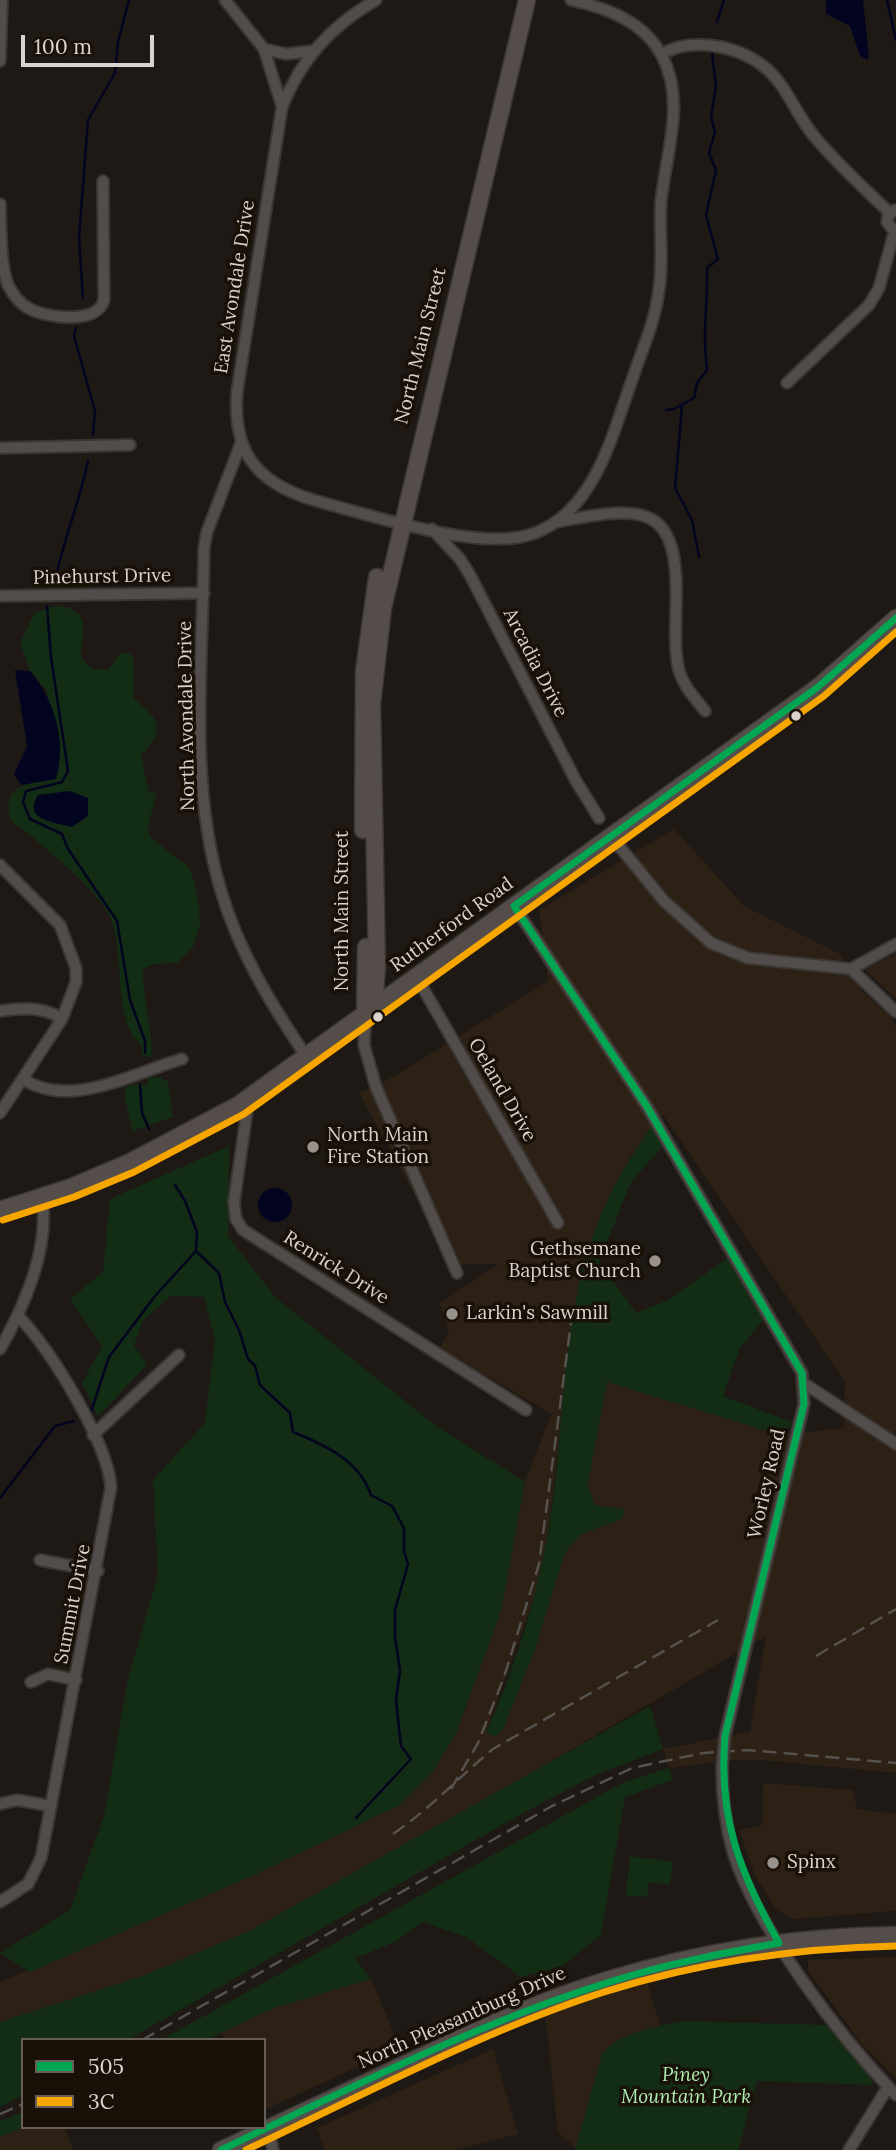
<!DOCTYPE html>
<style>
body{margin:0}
#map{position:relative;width:896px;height:2150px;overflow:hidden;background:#1e1914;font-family:Lora,serif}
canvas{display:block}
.legend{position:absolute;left:21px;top:2038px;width:245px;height:91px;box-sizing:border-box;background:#191008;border:2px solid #665e57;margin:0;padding:9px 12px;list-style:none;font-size:21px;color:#dad3cd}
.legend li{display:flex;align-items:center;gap:14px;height:35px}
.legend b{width:35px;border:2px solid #665e57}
.scale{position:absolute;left:21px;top:35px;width:133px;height:32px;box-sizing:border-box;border:4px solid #dad3cd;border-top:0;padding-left:9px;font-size:21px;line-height:24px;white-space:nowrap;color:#dad3cd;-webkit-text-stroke:5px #191008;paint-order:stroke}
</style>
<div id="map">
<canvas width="896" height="2150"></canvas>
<ul class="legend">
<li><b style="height:9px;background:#00a651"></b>505</li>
<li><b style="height:9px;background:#f7a600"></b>3C</li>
</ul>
<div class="scale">100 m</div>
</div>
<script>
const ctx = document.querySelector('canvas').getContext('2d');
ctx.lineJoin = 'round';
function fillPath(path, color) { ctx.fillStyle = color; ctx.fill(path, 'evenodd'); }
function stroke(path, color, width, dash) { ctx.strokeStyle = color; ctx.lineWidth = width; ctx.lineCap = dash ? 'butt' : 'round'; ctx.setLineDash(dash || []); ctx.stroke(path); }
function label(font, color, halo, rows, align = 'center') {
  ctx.font = font + ' Lora,serif'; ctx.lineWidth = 7; ctx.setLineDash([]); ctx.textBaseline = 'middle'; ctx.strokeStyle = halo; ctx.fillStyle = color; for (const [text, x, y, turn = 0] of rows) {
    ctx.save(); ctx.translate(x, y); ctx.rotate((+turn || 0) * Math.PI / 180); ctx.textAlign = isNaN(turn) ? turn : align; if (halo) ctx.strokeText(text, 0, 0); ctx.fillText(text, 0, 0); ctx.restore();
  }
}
const built = new Path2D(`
 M674 829 744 906 840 954 862 991 887 1013 896 1026V1773L762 1760H732L669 1768 663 1749 750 1732 766 1636 443 1824 249 1931 142 1976 0 2022V1982L254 1875 400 1805 433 1772 457 1731 501 1611 525 1482 551 1414 440 1348 449 1331 440 1303 499 1264 453 1265 359 1093 395 1076 548 981 539 910ZM663 1115 845 1382 844 1428 780 1435 606 1381 503 1730 486 1732 538 1587 550 1518 570 1341 597 1224 631 1156Z
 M896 954V999L863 968Z
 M763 1783 853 1790 857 1809 896 1814V1911L792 1919 775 1908 755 1876 739 1830 762 1825Z
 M896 1957V2078L861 2043 808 1971V1960Z
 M645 1973 660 2027 641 2031 602 2054 576 2148 558 2133 544 2004Z
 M371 1979 400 2047 264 2110V2040H225L221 2032 274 2008Z
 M493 2049 518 2134 454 2150H325L317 2128Z
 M23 2127H64L74 2150H0V2137Z`);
const green = new Path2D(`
 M63 606C94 615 80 634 81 658L93 669 108 670 120 653H129L133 658 134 699C161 720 165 729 141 756L149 793H157L148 825 150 837 190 868 198 897 200 925 193 947 177 963 153 964 143 969C141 986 156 1049 151 1058L142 1055 141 1044C112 1022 126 949 109 915 94 886 38 841 11 821 0 783 29 784 56 779L47 691 30 671 20 643 34 614 51 607Z
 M148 1078 160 1077 168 1082 173 1117 133 1131 125 1099V1087L136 1084 147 1086Z
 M652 1126 663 1146 631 1182 599 1262 636 1313 668 1300 729 1257 766 1317 740 1348 723 1396 794 1423 780 1435 607 1382 588 1483 594 1505 625 1509 622 1519 581 1534 565 1553 534 1652 503 1730 495 1737 486 1732C517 1665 538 1593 550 1520 566 1422 560 1316 598 1222 611 1187 631 1156 652 1126Z
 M229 1146 228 1236 275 1297 435 1425 525 1482 501 1611 457 1731 433 1772 400 1805 254 1875 30 1972 0 1953 70 1910 104 1816 128 1679 158 1574 153 1480 205 1423 215 1339 204 1297 170 1296 142 1322 134 1345 147 1365 98 1416 82 1383 102 1346 70 1299 103 1272 110 1199Z
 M650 1706 663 1749 593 1776 514 1818 128 2040H23V2095L0 2107V2022L142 1976 249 1931Z
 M669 1768 673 1780 625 1797 601 1935 561 1967 521 1977 466 1937 423 1922 395 1942 355 1958 371 1979 274 2008 206 2040H161L624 1782Z
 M630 1856 673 1862 670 1885 649 1882 647 1897 626 1895Z
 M683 2021 828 2025 871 2077 873 2085 757 2081 738 2150H575L602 2054C620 2031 657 2027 683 2021Z
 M23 2112V2127L0 2137V2121Z`);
const water = new Path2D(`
 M826 0H863L869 56 867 60 860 56 850 26 826 14Z
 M15 670 30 671C55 700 67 742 56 779L21 785 14 774 27 746Z
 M70 791 88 798V816L72 827C54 822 22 820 38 795Z
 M258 1205a17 17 0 1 1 34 0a17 17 0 1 1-34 0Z`);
const stream = new Path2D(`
 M887 0 896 40
 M717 22 724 0
 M83 298 79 238 88 120 115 73 118 42 129 0
 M76 328 74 336 95 411 93 435
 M682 406 675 488 692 520 699 557
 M666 410 674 409 694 398 697 383 707 370C702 331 708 305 707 268L718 259 706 215 716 170 709 153 715 132 711 117 716 86 712 53
 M56 576C65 536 80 500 88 461
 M47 606 51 657 68 771 62 782 26 791 23 802 30 819 62 834 68 849 117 921 130 1000 145 1041V1053
 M140 1085 142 1113 149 1129
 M196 1251 219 1273 225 1302 239 1330 248 1359 255 1366 260 1385 290 1413 293 1432C325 1445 359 1460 371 1495L392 1506 404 1528V1551L408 1564 395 1610V1637L400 1670 396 1700 401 1746 411 1759 356 1818
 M90 1415 109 1357 155 1296 196 1251 197 1232 185 1201 175 1185
 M0 1498 55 1426 74 1421`);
const street = new Path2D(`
 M225 0 264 49 282 106
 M376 0C331 26 301 59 282 107L237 392C232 458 262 487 324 503 377 517 485 553 535 533 596 510 613 432 633 377 642 350 654 324 658 296 664 265 659 233 661 201 666 153 686 102 662 56 644 21 606 8 571 0
 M264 49 286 54 312 51
 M662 54C693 36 741 46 768 70 787 87 797 116 814 136 837 164 864 188 890 213
 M0 61 2 0
 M0 204C1 229 0 263 8 285 13 295 20 304 30 309 48 318 97 325 104 300L103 181
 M895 210 888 216 887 222 896 233
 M787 383 869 305 879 288 894 233
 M241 443 207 532 204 548C203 661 188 782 221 891 239 952 271 1004 306 1056
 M0 448 130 445
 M557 522C646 504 680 504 676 607 676 629 674 650 679 671 684 687 695 698 705 711
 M432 529 460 559 470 575 576 781 599 818
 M0 596 204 593
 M610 835 664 901 711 943 748 958 851 969 896 1012
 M0 865 60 925 76 968V982L62 1019 0 1113
 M514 906 646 1105 802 1373 804 1404 725 1736
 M851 969 896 944
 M416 976 558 1223
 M0 1011C22 1008 43 1006 62 1019
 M366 1014 364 1045 376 1087 457 1273
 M23 1079C70 1110 133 1073 182 1059
 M249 1097 234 1202 236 1219 243 1230 526 1410
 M0 1349C25 1305 50 1248 42 1196
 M805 1384 896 1444
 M93 1435 179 1355
 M40 1560 98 1571
 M31 1682 48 1674 76 1680
 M722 1767C722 1796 725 1824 733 1852 757 1929 840 2037 896 2095
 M0 1804 17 1800 51 1806
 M0 1902 28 1884 41 1858 111 1487C108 1444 50 1347 18 1316
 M268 2128 273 2150
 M849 2150 888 2087`);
const secondary = new Path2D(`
 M363 830 364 671 377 577
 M365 1012 366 947
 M367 1012 375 992 377 968 372 704 383 608 527 0
 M0 1210 71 1187 130 1162 238 1105 818 687 896 618
 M221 2150C281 2122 340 2095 399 2067 466 2035 533 2003 604 1981 698 1952 797 1936 896 1935`);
const rail = new Path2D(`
 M816 1656 896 1609
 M451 1789 478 1743 504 1677 539 1564 571 1323
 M393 1834C430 1809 459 1777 493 1749L718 1620
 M142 2040 552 1806 632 1768 703 1753 748 1750 896 1763
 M0 2114 23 2104`);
const streetBridge = new Path2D(`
 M722 1767 725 1736`);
const bus1 = new Path2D(`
 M221 2150C355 2086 490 2016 633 1975 681 1961 730 1952 779 1943 740 1873 718 1818 725 1736L804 1404 802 1373 646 1105 514 906 818 687 896 618`);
const bus2 = new Path2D(`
 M3 1220 74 1197 134 1172 244 1114 824 696 896 632
 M246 2150C364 2095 480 2032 604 1992 699 1962 797 1948 896 1946`);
const markers = [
 [796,716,6,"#dad3cd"],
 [378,1017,6,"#dad3cd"],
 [313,1147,7,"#98928c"],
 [655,1261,7,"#98928c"],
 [452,1314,7,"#98928c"],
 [773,1863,7,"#98928c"]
];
const streetNames = [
 ["East Avondale Drive",235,287,-81],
 ["North Main Street",421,346,-76],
 ["Pinehurst Drive",102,577,-1],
 ["Arcadia Drive",535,663,63],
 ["North Avondale Drive",187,716,-91],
 ["North Main Street",343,911,-90],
 ["Rutherford Road",452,925,-36],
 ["Oeland Drive",502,1090,60],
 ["Renrick Drive",336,1268,32],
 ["Worley Road",767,1484,-77],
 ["Summit Drive",73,1604,-79],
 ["North Pleasantburg Drive",462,2018,-24]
];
const poiNames = [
 ["North Main",327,1136],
 ["Fire Station",327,1158],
 ["Gethsemane",641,1250,"right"],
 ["Baptist Church",641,1272,"right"],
 ["Larkin's Sawmill",466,1314],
 ["Spinx",787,1863]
];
const parkNames = [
 ["Piney",686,2076],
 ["Mountain Park",686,2098]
];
fillPath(built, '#2d2014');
fillPath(green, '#132c14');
fillPath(water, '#030420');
stroke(stream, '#030420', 2.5);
stroke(street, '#3a3632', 14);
stroke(secondary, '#3a3632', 19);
stroke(street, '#524d4a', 10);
stroke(secondary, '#554d49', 16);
stroke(rail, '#55524f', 2.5, [14, 7]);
stroke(streetBridge, '#3a3632', 14, []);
stroke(streetBridge, '#524d4a', 10);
stroke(bus1, '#00a651', 7);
stroke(bus2, '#f7a600', 7);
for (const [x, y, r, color] of markers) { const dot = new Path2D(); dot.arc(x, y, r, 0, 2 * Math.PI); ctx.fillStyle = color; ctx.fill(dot); stroke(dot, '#191008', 2.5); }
label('19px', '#dad3cd', '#191008', streetNames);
label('19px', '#dad3cd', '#191008', poiNames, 'left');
label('italic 19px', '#adecaf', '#191008', parkNames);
</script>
